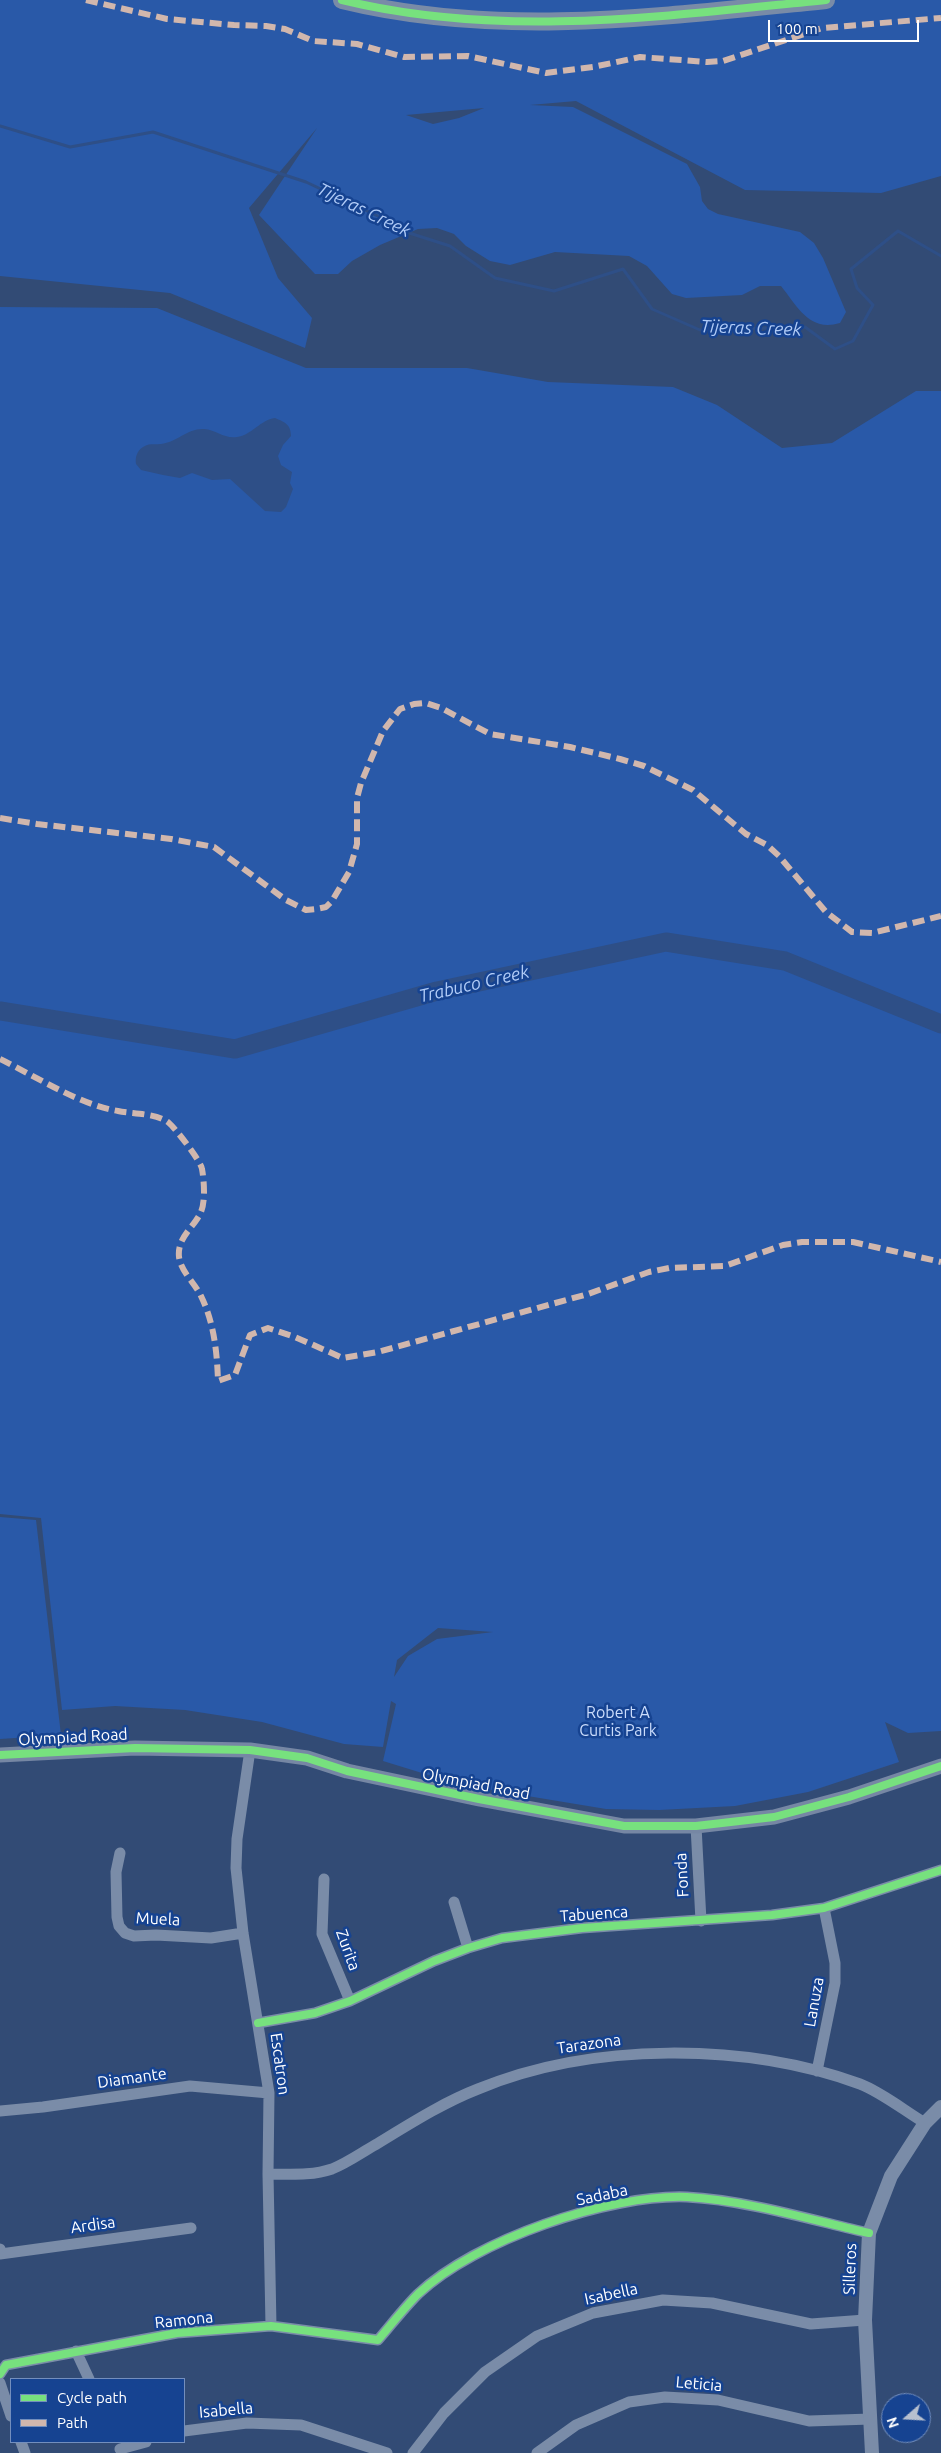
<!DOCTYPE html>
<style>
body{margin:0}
#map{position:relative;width:941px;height:2453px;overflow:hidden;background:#324b75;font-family:Ubuntu,sans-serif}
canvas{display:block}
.legend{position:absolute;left:10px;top:2378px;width:175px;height:65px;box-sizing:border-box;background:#164391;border:1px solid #738ebd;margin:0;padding:6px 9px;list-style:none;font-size:15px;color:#fff}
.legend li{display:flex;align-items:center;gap:10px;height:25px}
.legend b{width:25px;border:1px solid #738ebd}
.north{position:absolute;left:881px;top:2393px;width:50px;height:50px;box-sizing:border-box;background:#164391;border:1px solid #738ebd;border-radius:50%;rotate:251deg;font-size:14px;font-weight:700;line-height:20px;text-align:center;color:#fff}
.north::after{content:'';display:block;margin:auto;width:18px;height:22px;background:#b7c0cf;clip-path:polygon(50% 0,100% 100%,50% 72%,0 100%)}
.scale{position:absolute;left:768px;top:20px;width:151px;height:22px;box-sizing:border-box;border:2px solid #fff;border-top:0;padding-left:6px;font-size:15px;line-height:18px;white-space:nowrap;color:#fff;-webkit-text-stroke:4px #164391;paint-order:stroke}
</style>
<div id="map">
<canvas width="941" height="2453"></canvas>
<ul class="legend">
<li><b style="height:6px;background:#77e17e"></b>Cycle path</li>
<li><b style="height:6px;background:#d1b7ad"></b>Path</li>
</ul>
<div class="north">N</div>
<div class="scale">100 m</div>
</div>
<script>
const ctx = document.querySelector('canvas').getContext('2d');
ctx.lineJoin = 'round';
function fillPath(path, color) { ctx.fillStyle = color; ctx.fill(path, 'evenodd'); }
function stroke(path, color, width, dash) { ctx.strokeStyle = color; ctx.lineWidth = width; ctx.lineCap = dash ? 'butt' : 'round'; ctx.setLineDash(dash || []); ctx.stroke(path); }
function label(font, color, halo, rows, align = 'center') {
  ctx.font = font + ' Ubuntu,sans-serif'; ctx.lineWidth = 5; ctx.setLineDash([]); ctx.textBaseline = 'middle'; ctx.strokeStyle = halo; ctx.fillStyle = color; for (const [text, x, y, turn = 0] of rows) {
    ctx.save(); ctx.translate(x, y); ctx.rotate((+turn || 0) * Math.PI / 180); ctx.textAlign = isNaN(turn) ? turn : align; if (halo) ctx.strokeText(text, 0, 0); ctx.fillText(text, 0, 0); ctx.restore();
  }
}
const green = new Path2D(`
 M0 0H941V176L881 193 745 190 576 101 530 105 573 107 687 164 700 187 702 201 708 209 718 214 800 232 814 243 823 258 846 312 840 323C809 332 798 307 781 286H760L742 295 686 298 672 294 647 266 629 256 555 252 510 265 490 261 466 246 454 234 437 228 418 229 380 245 352 261 338 274H315L259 215 317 128 249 208 278 278 312 318 305 348 170 293 0 276ZM484 108 459 118 433 124 406 115Z
 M0 307 157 308 306 368H467L548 382 673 387 717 405 782 448 832 443 916 391H941V1731L908 1733 885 1722 899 1762 808 1792 735 1806 659 1810 606 1809 461 1785 383 1761 396 1704 391 1701 383 1747 344 1744 262 1722 185 1710 115 1706 62 1710 41 1518 0 1514ZM438 1628 493 1632 437 1639 408 1656 394 1677 397 1660Z
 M0 1517 36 1520 61 1735 0 1739Z`);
const water = new Path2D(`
 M275 418C284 422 291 424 291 436L283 445 278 456 281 465 292 472 290 483 293 489 286 507 281 512 265 511 230 479 212 480 192 473 180 478 163 475 141 470 136 464C135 457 137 451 143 447 149 443 154 445 161 444 177 442 188 428 204 429 217 430 224 439 237 437 252 435 260 420 275 418Z`);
const stream = new Path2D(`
 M0 126 70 147 153 132 306 182 382 218 403 231 450 246 495 278 554 291 623 269 652 309 700 330 805 327 835 349 853 341 873 305 857 288 851 269 898 231 941 256`);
const river = new Path2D(`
 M0 1011 235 1049 437 991 666 942 785 961 941 1024`);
const minor = new Path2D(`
 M250 1750 237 1839 236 1868 243 1933 269 2093 268 2174 271 2326
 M696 1826 701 1921
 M120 1853 116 1872 117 1917 119 1926 125 1933 134 1936 156 1935 211 1938 243 1933
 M324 1879 322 1934 350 2001
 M454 1902 468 1948
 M258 2023 315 2013 350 2001 434 1961 468 1948 502 1938 582 1928 772 1915 824 1908 941 1870
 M817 2071 835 1983V1963L824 1908
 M0 2111 43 2107 190 2086 269 2093
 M268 2174C289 2174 312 2176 332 2169 347 2163 361 2153 375 2145 408 2125 442 2103 478 2089 592 2042 744 2042 860 2084 881 2092 905 2111 925 2123
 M0 2249V2254L191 2228
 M76 2351 89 2379
 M0 2374 6 2365 177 2333 271 2326 378 2340C391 2325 404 2308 418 2294 475 2240 609 2194 687 2197 745 2200 812 2220 869 2233
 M0 2383 11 2416
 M184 2431 247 2423 301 2425 387 2453
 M21 2442 25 2453
 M120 2449 146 2442
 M413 2453 444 2413 485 2372 537 2336 593 2313 663 2300 712 2303 811 2324 865 2320
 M537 2453 576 2425 629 2402 665 2397 718 2400 809 2421 871 2419`);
const tertiary = new Path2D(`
 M872 2453 865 2320 869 2233 891 2176 925 2123 941 2107`);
const secondary = new Path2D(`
 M0 1755 135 1748 250 1750 307 1758 347 1771 479 1799 624 1826H696L774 1817 849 1797 941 1766`);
const primary = new Path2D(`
 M342 0C501 39 665 16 826 0`);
const quiet = new Path2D(`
 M86 0 167 19 234 25 266 26 285 29 313 41 357 44 404 57 468 56 546 73 593 67 640 57 707 62 723 61 822 28 941 18
 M0 818 37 824 171 839 214 847 286 900 306 910 316 909 326 907 332 901 349 872 357 844V798L361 783 383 731 400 709 414 704 426 703 441 708 490 734 570 747 620 759 644 766 693 790 746 834 767 845 779 856 826 912 852 932 872 933 941 916
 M0 1059C35 1076 80 1105 118 1111 132 1114 157 1113 169 1123 175 1128 201 1161 202 1169 204 1180 206 1203 200 1214 193 1228 177 1238 179 1257 181 1272 195 1283 201 1296 214 1323 217 1351 218 1381L235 1375 250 1335 268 1328 295 1337 343 1358 378 1352 588 1294 649 1272 669 1268 725 1266 783 1245 802 1242H853L941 1262`);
const cycleway = new Path2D(`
 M342 0C501 39 665 16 826 0
 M0 1755 135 1748 250 1750 307 1758 347 1771 479 1799 624 1826H696L774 1817 849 1797 941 1766
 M258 2023 315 2013 350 2001 434 1961 468 1948 502 1938 582 1928 772 1915 824 1908 941 1870
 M0 2374 6 2365 177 2333 271 2326 378 2340C391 2325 404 2308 418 2294 475 2240 609 2194 687 2197 745 2200 812 2220 869 2233`);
const parkNames = [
 ["Robert A",618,1713],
 ["Curtis Park",618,1731]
];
const streetNames = [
 ["Olympiad Road",73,1737,-3],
 ["Olympiad Road",476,1784,11],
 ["Fonda",682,1875,-93],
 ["Tabuenca",594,1914,-4],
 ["Muela",158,1919,3],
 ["Zurita",348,1950,70],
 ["Lanuza",814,2002,-80],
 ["Tarazona",589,2044,-8],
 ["Escatron",280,2064,82],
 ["Diamante",132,2078,-8],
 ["Sadaba",602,2195,-12],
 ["Ardisa",93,2225,-8],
 ["Silleros",850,2269,-88],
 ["Isabella",611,2294,-12],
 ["Ramona",184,2320,-6],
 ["Leticia",699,2384,5],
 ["Isabella",226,2410,-5]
];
const waterNames = [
 ["Tijeras Creek",364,210,26],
 ["Tijeras Creek",751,328,2],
 ["Trabuco Creek",474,984,-13]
];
fillPath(green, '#2959a8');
fillPath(water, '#2e4f87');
stroke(stream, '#2e4f87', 3);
stroke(river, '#2e4f87', 19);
stroke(minor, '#7a8ca8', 11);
stroke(tertiary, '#7a8ca8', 14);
stroke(secondary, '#7687a4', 15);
stroke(primary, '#798ba7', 18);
stroke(quiet, '#d1b7ad', 6, [12, 6]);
stroke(cycleway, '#77e17e', 8);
label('16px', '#cbddfc', '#164391', parkNames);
label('16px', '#fff', '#164391', streetNames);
label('italic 18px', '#b0cbf7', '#164391', waterNames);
</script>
